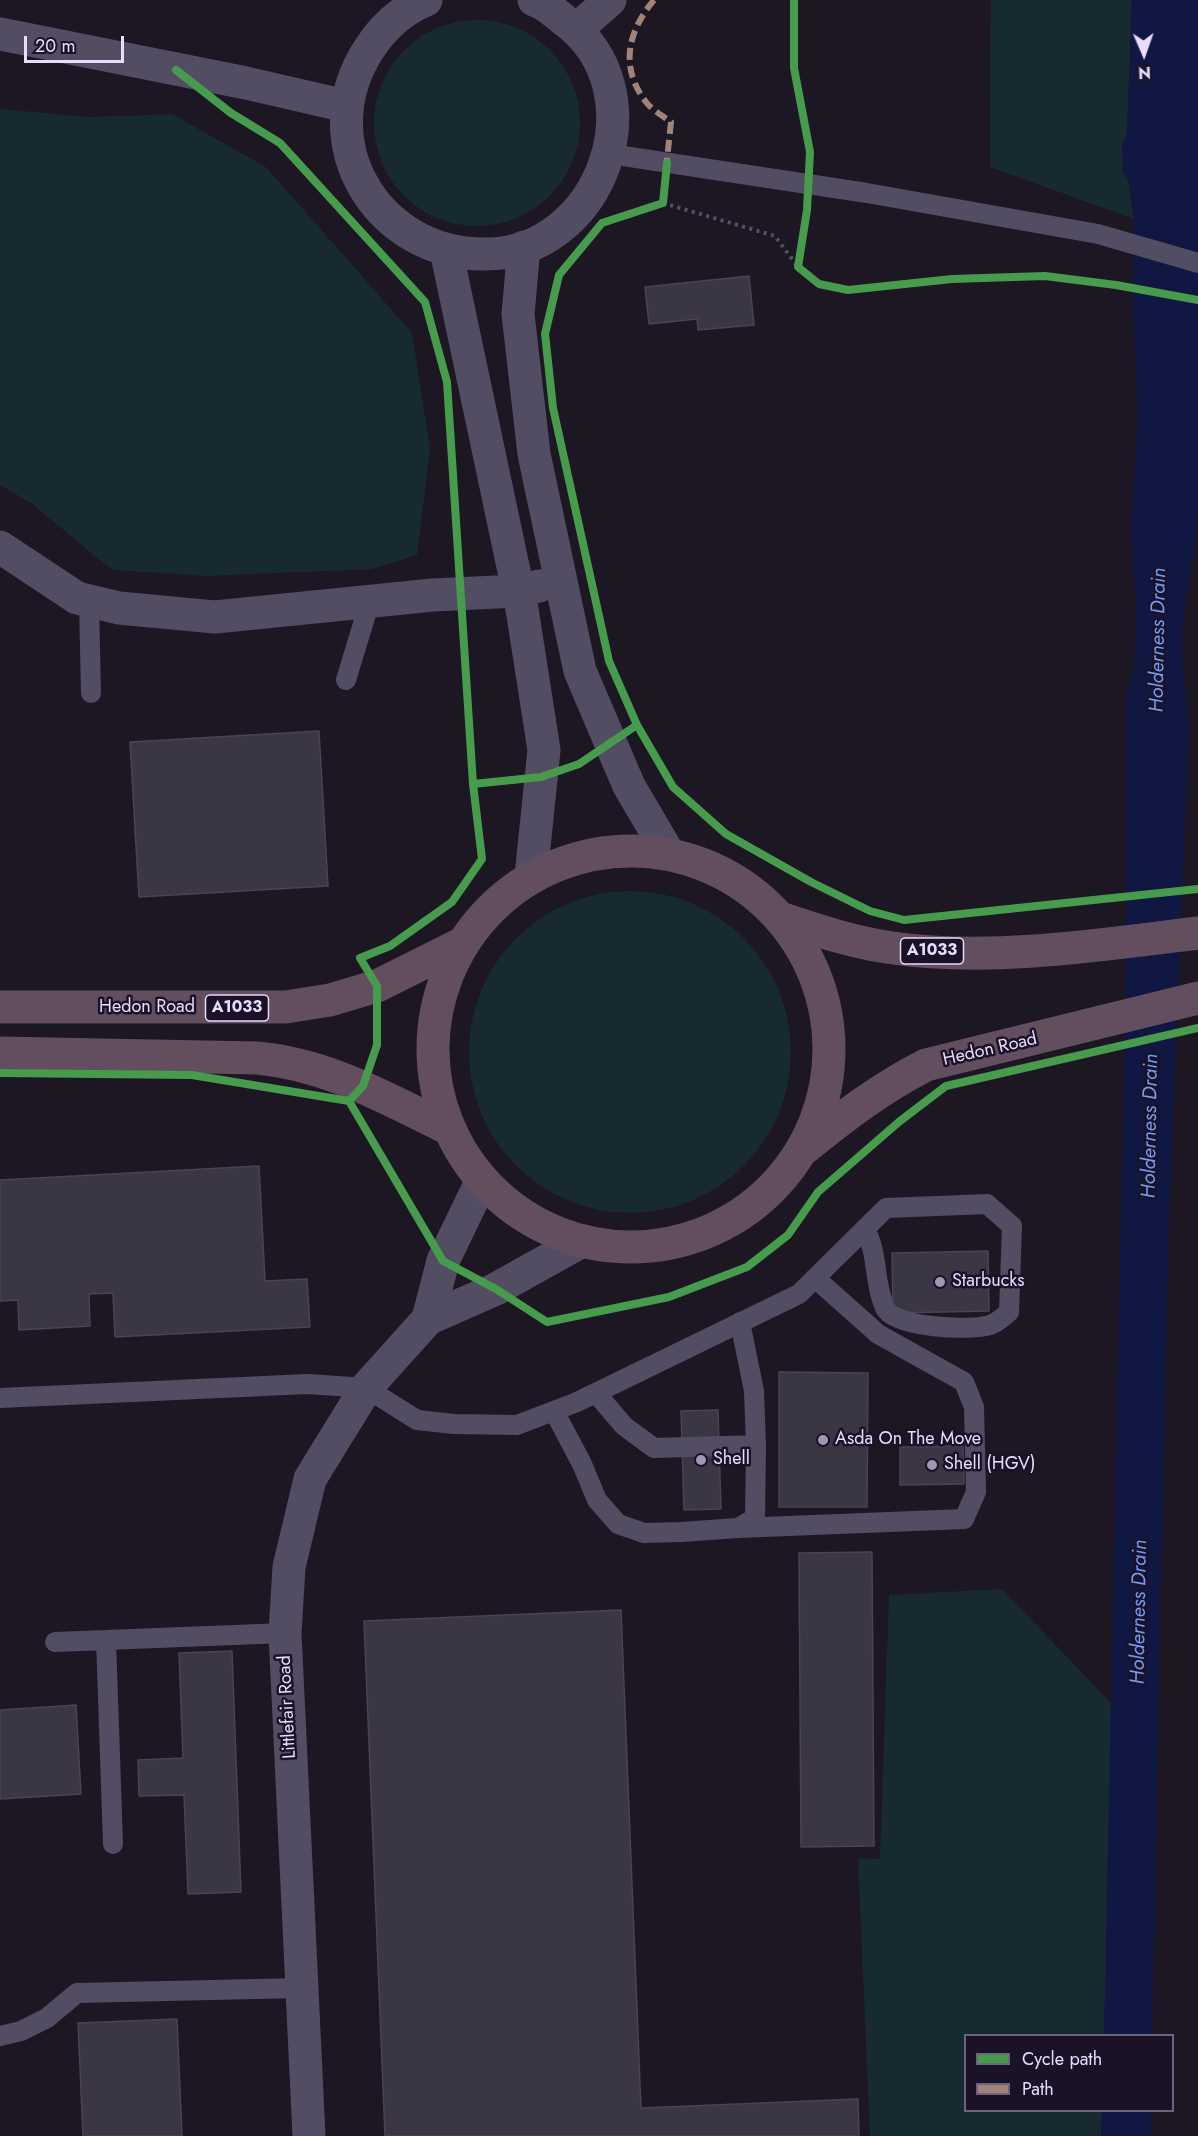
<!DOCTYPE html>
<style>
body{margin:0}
#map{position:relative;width:1198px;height:2136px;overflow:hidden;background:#1c1723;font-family:Jost,sans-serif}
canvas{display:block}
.legend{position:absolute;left:964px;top:2034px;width:210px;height:78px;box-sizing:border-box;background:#1b1228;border:2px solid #6d637d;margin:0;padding:8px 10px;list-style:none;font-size:18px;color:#e7dcfd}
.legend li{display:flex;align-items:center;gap:12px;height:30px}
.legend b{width:30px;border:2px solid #6d637d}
.north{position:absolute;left:1114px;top:24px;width:60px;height:60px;-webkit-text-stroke:4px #1b1228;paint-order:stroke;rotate:178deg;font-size:16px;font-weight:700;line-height:24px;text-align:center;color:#e7dcfd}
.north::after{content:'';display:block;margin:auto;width:21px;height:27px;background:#e7dcfd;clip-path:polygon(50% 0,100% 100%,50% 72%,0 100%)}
.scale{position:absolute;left:24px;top:36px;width:100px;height:27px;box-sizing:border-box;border:3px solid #e7dcfd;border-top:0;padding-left:8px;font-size:18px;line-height:21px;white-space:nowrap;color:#e7dcfd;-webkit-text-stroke:4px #1b1228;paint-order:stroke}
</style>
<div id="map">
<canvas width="1198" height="2136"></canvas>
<ul class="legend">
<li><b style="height:8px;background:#469c4c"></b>Cycle path</li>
<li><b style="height:8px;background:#a18479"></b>Path</li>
</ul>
<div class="north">N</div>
<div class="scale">20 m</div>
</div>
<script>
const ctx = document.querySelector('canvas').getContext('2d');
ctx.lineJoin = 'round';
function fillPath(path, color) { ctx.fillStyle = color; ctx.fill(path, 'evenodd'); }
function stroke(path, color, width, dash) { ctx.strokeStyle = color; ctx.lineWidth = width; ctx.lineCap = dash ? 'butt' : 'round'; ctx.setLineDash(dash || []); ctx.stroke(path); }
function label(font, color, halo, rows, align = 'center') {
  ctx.font = font + ' Jost,sans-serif'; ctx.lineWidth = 5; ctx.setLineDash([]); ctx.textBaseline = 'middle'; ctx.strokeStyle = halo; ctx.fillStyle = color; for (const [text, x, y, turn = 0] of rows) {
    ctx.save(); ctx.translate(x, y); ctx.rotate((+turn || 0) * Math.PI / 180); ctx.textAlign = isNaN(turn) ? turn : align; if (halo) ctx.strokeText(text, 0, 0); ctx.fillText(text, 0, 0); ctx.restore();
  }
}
const green = new Path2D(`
 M991 0H1132L1127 133 1122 145 1134 219 990 167Z
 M374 123a103 103 0 1 1 206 0a103 103 0 1 1-206 0Z
 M0 109 89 117 172 114 266 167 412 333 430 449 417 555 372 569 207 576 112 570 31 503 0 485Z
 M469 1052a161 161 0 1 1 322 0a161 161 0 1 1-322 0Z
 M1002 1589 1113 1705 1104 2035 966 2036V2110L1102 2111 1101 2136H870L858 1858 880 1859 889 1595Z`);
const water = new Path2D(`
 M1132 0H1198V507C1197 540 1190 571 1185 603 1179 643 1183 680 1189 719L1168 1244 1152 2035 1104 2036 1126 982V698L1135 662 1136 599 1131 535 1138 418 1133 308 1134 219 1130 181 1123 173 1122 145 1127 133Z
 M1102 2111H1151V2136H1101Z`);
const building = new Path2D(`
 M749 276 754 325 698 330 697 319 649 324 645 287Z
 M319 731 328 886 139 897 130 742Z
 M259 1166 265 1281 307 1279 310 1327 115 1337 113 1293 89 1294 90 1326 19 1330 18 1300 0 1301V1180Z
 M988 1251 989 1311 893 1313 892 1253Z
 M779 1372 868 1373 867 1507H779Z
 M718 1410 721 1509 684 1510 681 1411Z
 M963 1446 964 1484 900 1485V1447Z
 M872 1552 874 1846 801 1847 799 1553Z
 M621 1610 641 2108 858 2099 859 2136H385L364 1621Z
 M232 1651 241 1892 188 1894 184 1795 139 1796 138 1760 183 1758 179 1653Z
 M76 1705 81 1794 0 1799V1710Z
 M177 2019 182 2136H83L78 2023Z`);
const path = new Path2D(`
 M663 203 775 236 798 267`);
const lane = new Path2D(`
 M610 154 867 193 1098 234 1198 263
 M89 601 91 693
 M346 680 370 601
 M596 1393 624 1426 654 1448 756 1445 754 1391 740 1322
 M0 1398 308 1384 366 1388 417 1420 454 1424 517 1425 577 1402 799 1294 886 1208 987 1204 1012 1226 1009 1312C1004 1316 997 1323 990 1325 971 1331 894 1328 885 1308 873 1281 879 1255 865 1229
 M554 1411 582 1464 597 1500 618 1524 644 1533 681 1532 738 1528 755 1518 756 1445
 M738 1528 964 1519 976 1492 974 1407 964 1382 878 1334 815 1278
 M106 1640 113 1844
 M55 1642 285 1633
 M0 2036 21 2031 47 2018 77 1993 301 1988`);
const street = new Path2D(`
 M426 0C402 10 383 27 369 49 309 141 376 254 484 254 602 255 661 91 564 20 555 13 545 3 534 0
 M577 29 610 0
 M0 34 246 83 346 106
 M524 247 518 314 534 454 580 671 629 786 669 854
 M446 250 522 609 544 750 531 876
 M0 547 77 598 119 608 215 617 433 595 518 591 539 586
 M428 1319 443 1261 482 1180
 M309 2136 285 1633 289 1567 310 1479 366 1388 428 1319 496 1289 582 1241`);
const highway = new Path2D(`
 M433 1049a198 198 0 1 1 396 0a198 198 0 1 1-396 0Z
 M783 919C819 931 855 943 893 948 990 962 1101 945 1198 933
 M0 1007H286L330 1000 377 986 461 944
 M0 1053 257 1058C325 1064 382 1096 443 1126
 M805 1148C844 1116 881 1088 926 1065L1198 998`);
const quiet = new Path2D(`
 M654 0C628 31 619 67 646 102 652 110 663 116 671 122L666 169`);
const cycleway = new Path2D(`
 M794 0V68L810 152 807 210 798 267 819 284 848 290 952 279 1045 276 1116 285 1198 300
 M176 70 231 113 280 143 425 302 447 382 473 784 482 859 452 902 390 946 360 958 377 986V1045L363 1086 349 1101
 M667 163 663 203 602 223 559 275 545 334 553 408 609 661 637 725 673 787 726 834 811 882 870 911 904 920 1198 889
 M473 784 541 777 579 764 637 725
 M0 1073 192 1075 349 1101 443 1261 496 1289 547 1322 669 1297 747 1267 788 1235 818 1192 900 1121 946 1086 1198 1028`);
const markers = [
 [940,1282,6,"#a097b1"],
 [823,1440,6,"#a097b1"],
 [701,1460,6,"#a097b1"],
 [932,1465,6,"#a097b1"]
];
const shields = [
 [932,951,63],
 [237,1008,63]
];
const shieldNames = [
 ["A1033",932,951],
 ["A1033",237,1008]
];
const streetNames = [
 ["Hedon Road",147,1008],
 ["Hedon Road",990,1050,-13],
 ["Littlefair Road",288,1707,-93]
];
const poiNames = [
 ["Starbucks",952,1282],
 ["Asda On The Move",835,1440],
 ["Shell",713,1460],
 ["Shell (HGV)",944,1465]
];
const waterNames = [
 ["Holderness Drain",1159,640,-89],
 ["Holderness Drain",1151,1126,-89],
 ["Holderness Drain",1140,1612,-89]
];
fillPath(green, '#172a30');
fillPath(water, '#101742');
fillPath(building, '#3b3644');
stroke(building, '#4a4256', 1.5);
stroke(path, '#4e5464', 4, [3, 4.5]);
stroke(lane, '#524d63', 20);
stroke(street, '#524d63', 33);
stroke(highway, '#624e5f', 33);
stroke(quiet, '#a18479', 6, [12, 6]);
stroke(cycleway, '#469c4c', 8);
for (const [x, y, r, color] of markers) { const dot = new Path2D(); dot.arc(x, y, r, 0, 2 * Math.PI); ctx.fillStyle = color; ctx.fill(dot); stroke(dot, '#1b1228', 2); }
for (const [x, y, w] of shields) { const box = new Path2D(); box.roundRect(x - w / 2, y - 13, w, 26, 4.5); ctx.fillStyle = '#1b1228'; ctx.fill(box); stroke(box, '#e7dcfd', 1.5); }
label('bold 16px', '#e7dcfd', null, shieldNames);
label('18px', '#e7dcfd', '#1b1228', streetNames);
label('18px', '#e7dcfd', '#1b1228', poiNames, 'left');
label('italic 20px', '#719cf5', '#1b1228', waterNames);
</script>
